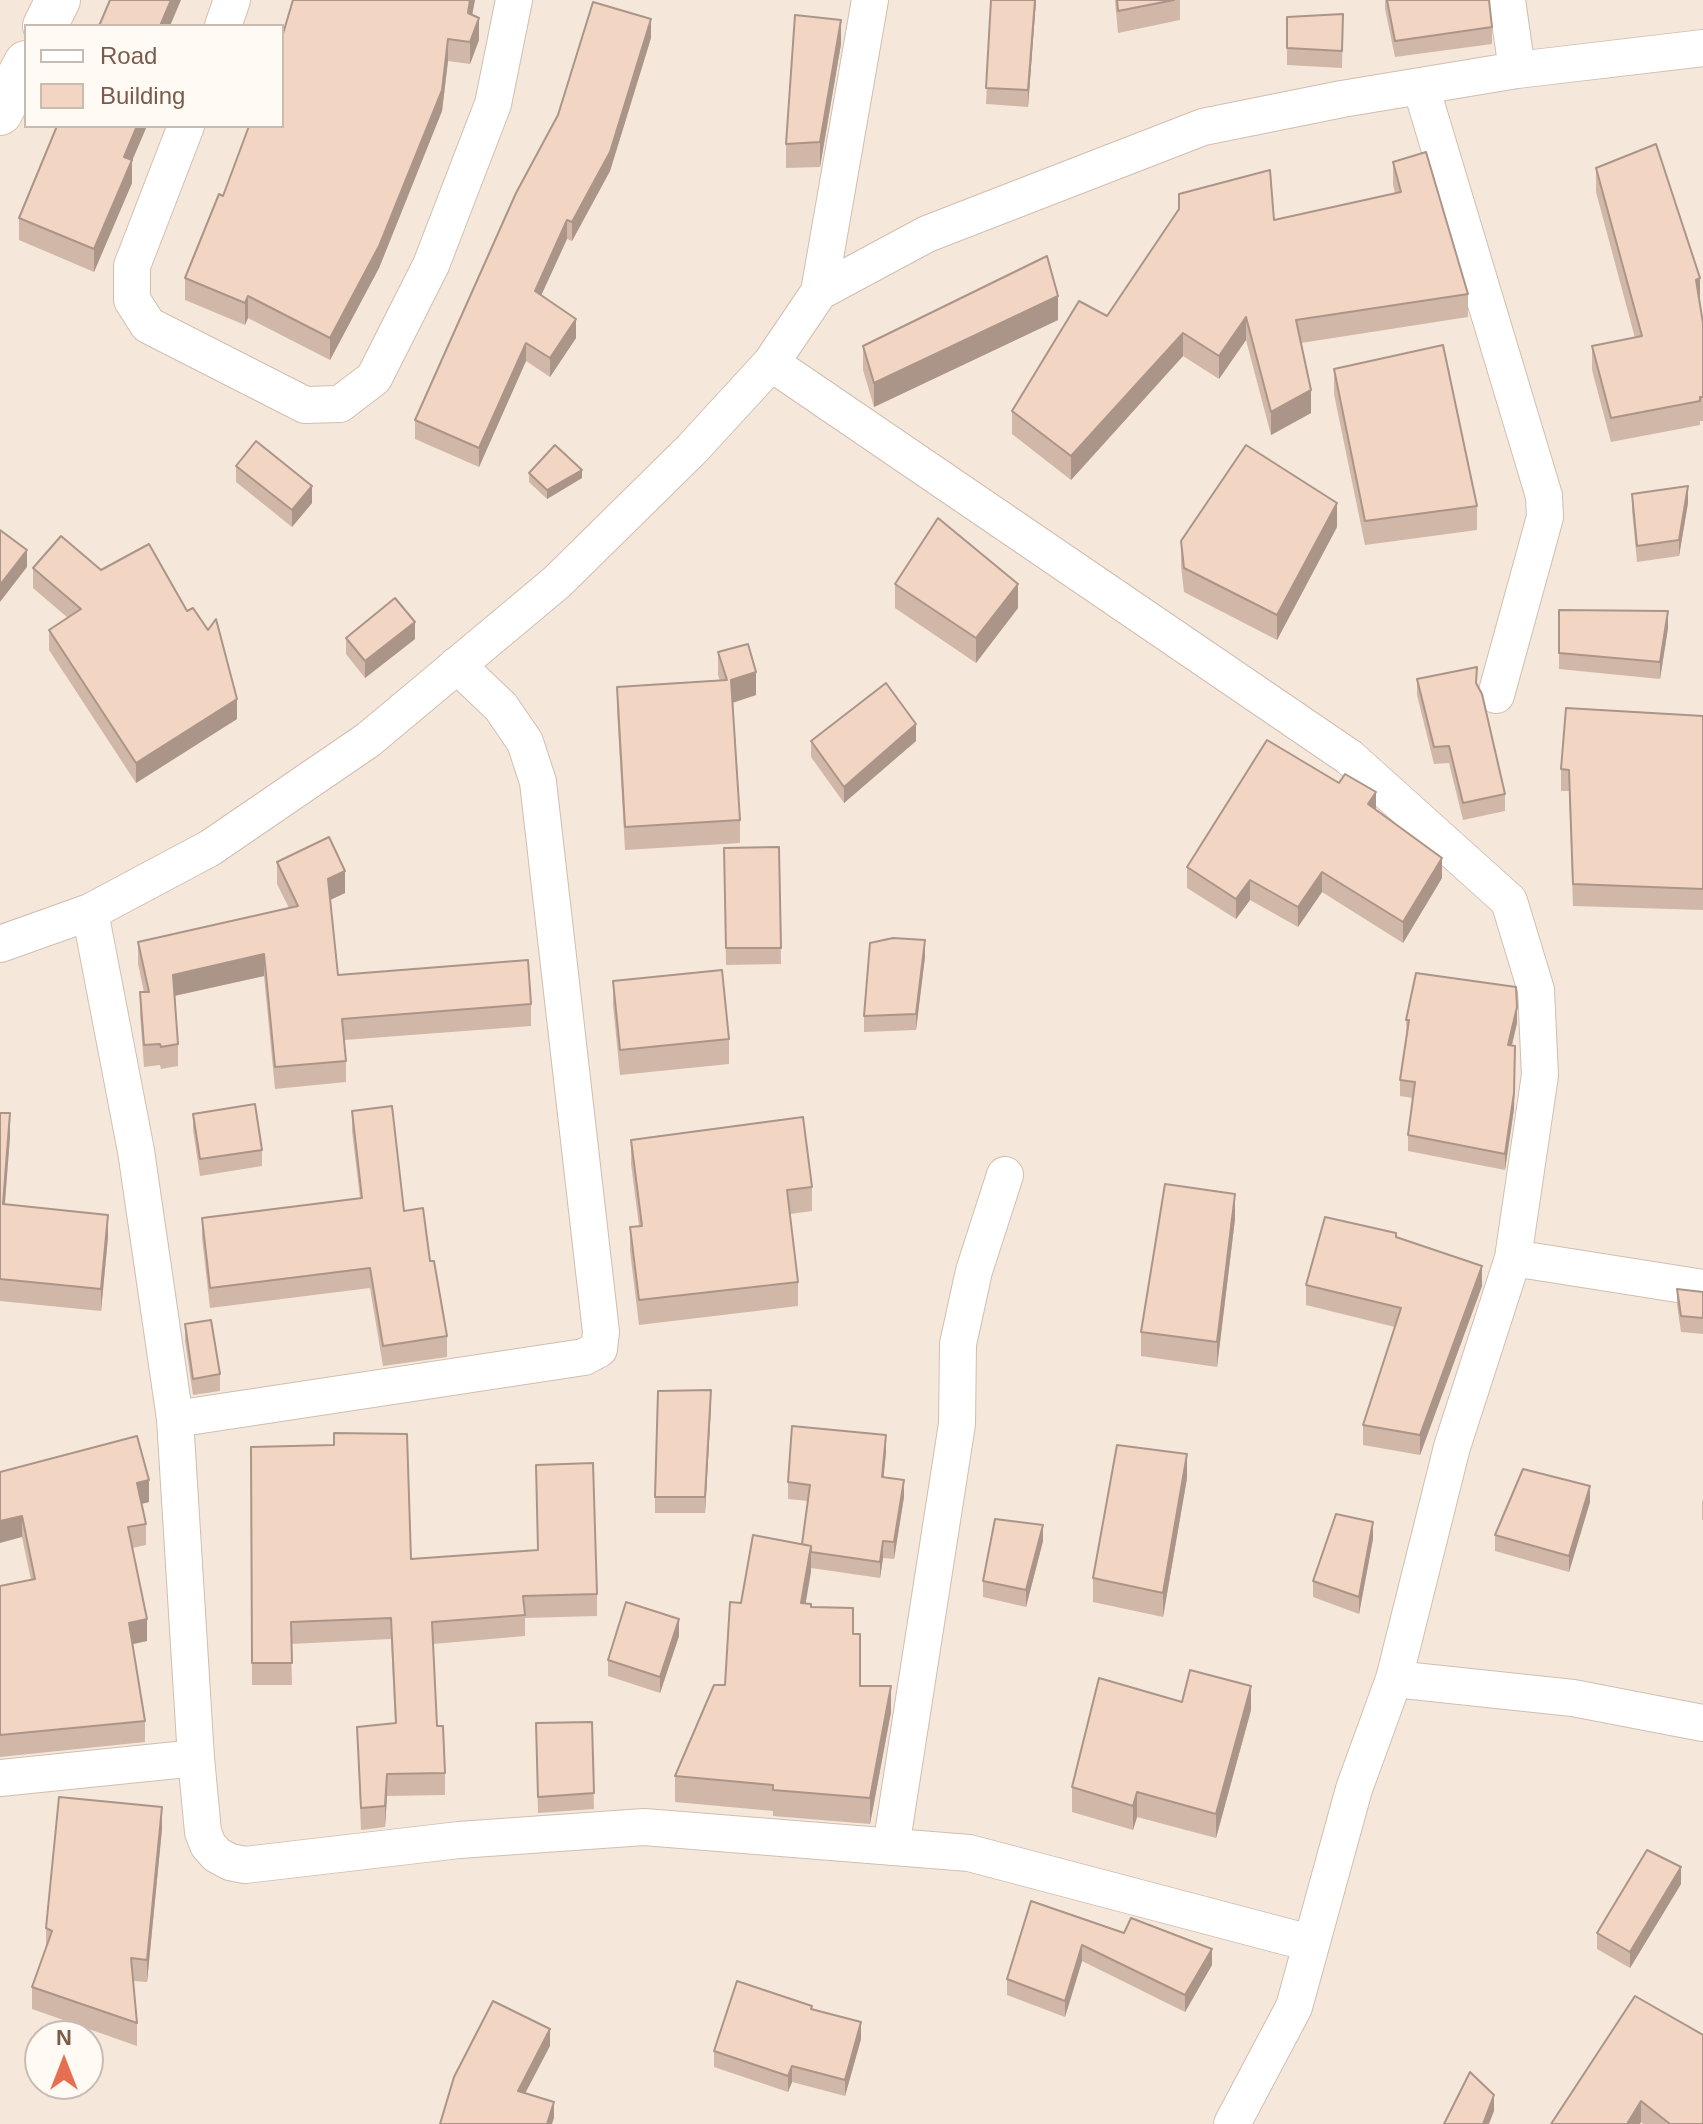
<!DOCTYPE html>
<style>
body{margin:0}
#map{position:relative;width:1703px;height:2124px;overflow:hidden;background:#fdf6ec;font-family:Arial,sans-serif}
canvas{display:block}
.legend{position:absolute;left:24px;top:24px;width:260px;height:104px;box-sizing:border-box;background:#fffaf3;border:2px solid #cabbb1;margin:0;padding:10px 14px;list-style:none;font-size:24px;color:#7a5c4d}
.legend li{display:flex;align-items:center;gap:16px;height:40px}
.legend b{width:40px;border:2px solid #cabbb1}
.north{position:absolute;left:24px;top:2020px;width:80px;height:80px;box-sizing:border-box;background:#fffaf3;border:2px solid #cabbb1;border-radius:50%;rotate:0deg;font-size:22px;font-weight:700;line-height:32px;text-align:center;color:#7a5c4d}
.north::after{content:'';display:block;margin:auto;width:28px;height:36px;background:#e76f51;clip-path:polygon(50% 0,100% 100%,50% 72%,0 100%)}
</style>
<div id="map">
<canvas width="1703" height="2124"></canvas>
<ul class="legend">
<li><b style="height:10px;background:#fff"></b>Road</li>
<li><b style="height:22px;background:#f3d5c3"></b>Building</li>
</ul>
<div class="north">N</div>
</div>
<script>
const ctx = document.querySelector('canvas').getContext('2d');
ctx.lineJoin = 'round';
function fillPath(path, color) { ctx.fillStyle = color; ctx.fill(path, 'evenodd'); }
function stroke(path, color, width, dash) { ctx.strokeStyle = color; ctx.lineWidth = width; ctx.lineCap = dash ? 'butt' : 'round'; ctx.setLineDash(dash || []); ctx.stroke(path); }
const residential = new Path2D(`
 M0 0H1703V2124H0ZM26 26H282V126H26ZM40 2036H88V2084H40Z`);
const street = new Path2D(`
 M1507 0 1517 70
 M223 26 232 0
 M1421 87 1544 496 1545 517 1496 695
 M186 126 132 266V300L148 325 305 405 340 404 374 378 431 265 493 104 514 0
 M819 292 927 234 1203 127 1342 99 1517 70 1703 48
 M771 363 1349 757 1509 901 1536 990 1540 1075 1513 1258 1452 1447 1394 1679 1354 1789 1294 2007 1232 2124
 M90 912 136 1151 175 1419 196 1758 203 1832 208 1845 217 1855 230 1862 245 1865 459 1840 644 1827 969 1853 1310 1943
 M0 944 90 912 210 848 368 740 557 582 692 449 771 363 819 292 870 0
 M1513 1258 1703 1288
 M175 1419 584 1357 599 1349 601 1332 538 782 525 742 501 707 457 665
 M1394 1679 1573 1698 1703 1723
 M0 1778 196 1758
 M891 1847 957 1424 958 1344 974 1271 1005 1175`);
const secondary = new Path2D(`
 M45 26 58 0
 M0 113 26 63`);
const wall = new Path2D(`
 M293 0H475L472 15 479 40 470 64 448 61 442 111 379 268 330 360 248 318 245 325 185 300V278L223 196 282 126Z
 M991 0H1036L1028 107 986 104Z
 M1115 0H1180V20L1118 33Z
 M1385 0H1489L1492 27V44L1395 57 1385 9Z
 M1343 14 1342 68 1287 65V17Z
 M651 38 610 171 572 241 567 239 541 295 576 338 550 377 526 361 479 467 415 439V420Z
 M841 44 820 167 786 168V144Z
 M132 161V183L94 272 19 240V218Z
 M1393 162 1468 294V317L1301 343 1311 413 1271 435 1246 340 1219 379 1183 356 1071 480 1012 434V411L1107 316 1179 210V194L1274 220 1395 193 1393 185Z
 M1596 168 1700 303 1703 323V421H1700V425L1611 442 1592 370V346L1635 338 1596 192Z
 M1058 320 874 407 863 370V346Z
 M1334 369 1477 506V530L1365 545 1334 394Z
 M236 466 312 503 292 527 236 482Z
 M529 473 582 478 547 499 529 482Z
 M1632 494 1688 503 1679 556 1637 562 1632 510Z
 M1337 527 1277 640 1184 592 1181 566V541Z
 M33 568 101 570 187 611 237 719 136 783 49 650V630L68 618 33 588Z
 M895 584 1018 608 976 663 895 608Z
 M1559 610 1668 628 1660 679 1559 669Z
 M346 638 415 639 365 678 346 654Z
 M718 652 756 695 733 703 740 820V843L625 850 617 710V687L720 681 718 675Z
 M1417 679 1477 685 1505 794V811L1463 820 1449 763 1434 764 1417 695Z
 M1703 716V910L1573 906 1569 791H1561V769Z
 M811 741H916L844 803 811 757Z
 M1376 810 1442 878 1403 943 1322 892 1298 927 1250 900 1236 919 1187 888V867Z
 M779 847 781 964 726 965 724 848Z
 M277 862 345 893 330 900 338 975 531 1004V1026L344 1040 346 1061V1082L275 1089 264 976 175 996 178 1044V1066L161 1069 160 1065 144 1067 140 1014V992H144L138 964V942L289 908 277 884Z
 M925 957 916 1030 864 1032V1016Z
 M613 981 729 1039V1064L620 1075 613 1005Z
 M1406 1020 1517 1023 1512 1045 1515 1062 1514 1109 1505 1170 1408 1151V1135L1413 1098 1400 1096V1080L1407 1036Z
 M352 1111 430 1261 447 1336V1357L383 1366 370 1288 210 1308 202 1238V1218L360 1198 352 1131Z
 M0 1113 10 1136 5 1204 108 1237 101 1311 0 1301Z
 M193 1114 262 1150V1166L200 1176 193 1130Z
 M631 1140 812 1187V1211L790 1214 798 1282V1306L639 1325 630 1251V1227L639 1226 631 1164Z
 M1235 1219 1217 1367 1141 1356V1332Z
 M1396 1237 1482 1286 1420 1455 1363 1445V1425L1395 1327 1306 1305V1285Z
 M1677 1289 1703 1292V1334L1681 1332 1677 1305Z
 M185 1324 220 1374V1391L193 1395 185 1341Z
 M711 1406 705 1513H655V1497Z
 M251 1447 411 1559 538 1550 536 1465 597 1594V1616L525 1618V1636L433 1644 437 1726 445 1773V1795L387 1796 385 1827 361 1830 357 1727 395 1723 391 1639 291 1644 292 1685H252Z
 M886 1452 883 1477 904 1497 894 1559 883 1558 880 1578 811 1568 805 1604 853 1634 860 1686 891 1712 870 1824 773 1816V1811L675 1802V1776L725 1685 741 1603 802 1544 808 1501 788 1499V1482Z
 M0 1472 149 1502 141 1504 146 1524V1545L132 1548 147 1641 132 1644 145 1721V1742L0 1757V1586L31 1580 22 1537Z
 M1187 1478 1163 1617 1093 1602V1578Z
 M1703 1499V1520H1702V1503Z
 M1590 1502 1569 1572 1495 1551V1535Z
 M1373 1539 1359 1614 1313 1597V1581Z
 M1043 1541 1026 1607 983 1597V1581Z
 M679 1636 660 1693 608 1676V1660Z
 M1182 1702 1251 1710 1216 1838 1137 1817 1133 1830 1072 1812V1787Z
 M592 1722 594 1809 538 1813 536 1723Z
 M162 1829 147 1982 133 1981 137 2023V2046L32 2009V1987L46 1947V1928Z
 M1681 1884 1630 1968 1597 1949V1933Z
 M1031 1901 1124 1933 1212 1965 1185 2012 1082 1961 1065 2017 1007 1995V1979Z
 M1635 1996 1703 2124H1643L1641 2122Z
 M812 2009 861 2039 845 2096 792 2082 788 2092 714 2067V2051Z`);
const shadedWall = new Path2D(`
 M171 0H181L170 26H160Z
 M470 0H475L468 35V13Z
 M1035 0H1036L1028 107V90Z
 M479 18V40L470 64V42Z
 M651 19V38L610 171 572 241V222Z
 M841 20V44L820 167V142Z
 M448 39V61L442 111 379 268 330 360V338Z
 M137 126H147L132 161V183L94 272V249L124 157Z
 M567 220V239L535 309V291Z
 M1700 278V303L1696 280Z
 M248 296V318L245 325V303Z
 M1058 296V320L874 407V383Z
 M1246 317V340L1219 379V356Z
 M576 319V338L550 377V358Z
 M1183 333V356L1071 480V456Z
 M526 343V361L479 467V448Z
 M1311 390V413L1271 435V412Z
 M582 470V478L547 499V490Z
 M312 486V503L292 527V510Z
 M1688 486V503L1679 556V540Z
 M1337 503V527L1277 640V615Z
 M27 550V567L0 602V585Z
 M1018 584V608L976 663V638Z
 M1668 611V628L1660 679V662Z
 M415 622V639L365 678V661Z
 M756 672V695L731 703V680Z
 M237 699V719L136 783V763Z
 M916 724V741L844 803V787Z
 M1376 792V813L1368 804Z
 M1442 858V878L1403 943V922Z
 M345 871V893L328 901V879Z
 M1322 872V892L1298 927V907Z
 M1250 880V900L1236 919V899Z
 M925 940V957L916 1030V1014Z
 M264 954V976L173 996V975Z
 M1517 1007V1023L1508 1061V1045Z
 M1515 1062 1514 1109 1505 1170V1154Z
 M10 1113V1136L3 1226V1204Z
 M1235 1194V1219L1217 1367V1342Z
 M108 1215V1237L101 1311V1289Z
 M1482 1266V1286L1420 1455V1435Z
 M711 1390V1406L705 1513V1497Z
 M886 1435V1452L882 1494V1477Z
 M1187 1454V1478L1163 1617V1593Z
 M149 1480V1502L137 1505V1483Z
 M904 1480V1497L894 1559V1542Z
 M1590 1486V1502L1569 1572V1556Z
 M22 1516V1537L0 1543V1521Z
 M1373 1522V1539L1359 1614V1597Z
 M1043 1525V1541L1026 1607V1590Z
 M883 1541V1558L880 1578V1562Z
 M811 1546V1572L801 1630V1603Z
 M147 1619V1641L129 1645V1623Z
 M679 1619V1636L660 1693V1677Z
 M891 1686V1712L870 1824V1798Z
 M1251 1686V1710L1216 1838V1814Z
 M387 1774V1796L385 1827V1806Z
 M1137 1792V1817L1133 1830V1806Z
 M162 1807V1829L147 1982V1960Z
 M1681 1867V1884L1630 1968V1952Z
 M1082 1945V1961L1065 2017V2001Z
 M1212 1949V1965L1185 2012V1995Z
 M861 2022V2039L845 2096V2080Z
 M550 2029V2046L518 2107V2091Z
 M792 2066V2082L788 2092V2076Z
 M1494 2095V2111L1489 2124H1483Z
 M1641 2101V2122L1640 2124H1627Z
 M554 2102V2118L552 2124H547Z`);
const building = new Path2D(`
 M110 0H171L160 26H99Z
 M293 0H470L468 13 479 18 470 42 448 39 442 90 379 246 330 338 248 296 245 303 185 278 219 194 223 196 249 126H282V37Z
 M991 0H1035L1028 90 986 88Z
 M1117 0H1174L1118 11Z
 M1387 0H1489L1492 27 1395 41Z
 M593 2 651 19 610 152 572 222 567 220 535 291 576 319 550 358 526 343 479 448 415 420 516 193 558 115Z
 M1343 14 1342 51 1287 48V17Z
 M795 15 841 20 820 142 786 144Z
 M57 126H137L124 157 132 160 94 249 19 218Z
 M1656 144 1700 278 1696 280 1703 323V397H1700V401L1611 418 1592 346 1642 336 1596 168Z
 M1426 152 1468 294 1296 320 1311 390 1271 412 1246 317 1219 356 1183 333 1071 456 1012 411 1079 301 1107 316 1179 209V194L1270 170 1274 220 1401 192 1393 162Z
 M1047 256 1058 296 874 383 863 346Z
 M1443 345 1477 506 1365 521 1334 369Z
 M256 441 312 486 292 510 236 466Z
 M555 445 582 470 547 490 529 473Z
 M1246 445 1337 503 1277 615 1184 568 1181 541Z
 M1688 486 1679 540 1637 546 1632 494Z
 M938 518 1018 584 976 638 895 584Z
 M0 530 27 550 0 585Z
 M61 536 101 570 149 544 187 611 193 608 208 630 216 619 237 699 136 763 49 630 81 609 33 568Z
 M395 598 415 622 365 661 346 638Z
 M1559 610 1668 611 1660 662 1559 653Z
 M748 644 756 672 731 680 740 820 625 827 617 687 727 680 718 652Z
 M1477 667 1476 683 1482 694 1505 794 1463 803 1449 746 1434 747 1417 679Z
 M886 683 916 724 844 787 811 741Z
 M1566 708 1703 716V889L1573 884 1569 770 1561 769Z
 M1267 740 1339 783 1345 774 1376 792 1368 804 1442 858 1403 922 1322 872 1298 907 1250 880 1236 899 1187 867Z
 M329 837 345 871 328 879 338 975 528 960 531 1004 342 1019 346 1061 275 1067 264 954 173 975 178 1044 161 1047 160 1044 144 1045 140 992H149L138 942 298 906 277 862Z
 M779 847 781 948H726L724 848Z
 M893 938 925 940 916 1014 864 1016 870 943Z
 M722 970 729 1039 620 1050 613 981Z
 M1416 973 1516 987 1517 1007 1508 1045 1515 1046 1514 1093 1505 1154 1408 1135 1415 1082 1400 1080 1409 1020H1406Z
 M255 1104 262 1150 200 1159 193 1114Z
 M392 1106 404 1211 423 1208 430 1261H434L447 1336 383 1346 370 1268 210 1288 202 1218 362 1198 352 1111Z
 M0 1113H10L3 1204 108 1215 101 1289 0 1279Z
 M803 1117 812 1187 787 1190 798 1282 639 1300 630 1227 642 1226 631 1140Z
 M1165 1184 1235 1194 1217 1342 1141 1332Z
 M1325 1217 1396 1233V1237L1482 1266 1420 1435 1363 1425 1401 1308 1306 1285Z
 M1677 1289 1703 1292V1318L1681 1316Z
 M211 1320 220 1374 193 1379 185 1324Z
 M711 1390 705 1497H655L658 1391Z
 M792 1426 886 1435 882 1477 904 1480 894 1542 883 1541 880 1562 811 1552V1546L802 1544 810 1485 788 1482Z
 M334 1433 407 1434 411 1559 538 1550 536 1465 593 1463 597 1594 523 1596 525 1615 432 1622 437 1726H443L445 1773 387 1774 385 1806 361 1808 357 1727 396 1723 391 1618 291 1622 292 1663H252L251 1447 334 1445Z
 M137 1436 149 1480 137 1483 146 1524 128 1527 147 1619 129 1623 145 1721 0 1735V1586L35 1579 22 1516 0 1521V1472Z
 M1117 1445 1187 1454 1163 1593 1093 1578Z
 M1523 1469 1590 1486 1569 1556 1495 1535Z
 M1336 1514 1373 1522 1359 1597 1313 1581Z
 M995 1519 1043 1525 1026 1590 983 1581Z
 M753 1535 811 1546 801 1603 811 1604V1607L853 1608V1634H860V1686H891L870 1798 773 1790V1785L675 1776 714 1685H725L730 1602 741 1603Z
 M626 1602 679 1619 660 1677 608 1660Z
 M1190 1670 1251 1686 1216 1814 1137 1792 1133 1806 1072 1787 1099 1678 1182 1702Z
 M592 1722 594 1793 538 1797 536 1723Z
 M59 1797 162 1807 147 1960 131 1958 137 2023 32 1987 52 1931 46 1928Z
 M1647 1850 1681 1867 1630 1952 1597 1933Z
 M1031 1901 1124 1933 1131 1918 1212 1949 1185 1995 1082 1945 1065 2001 1007 1979Z
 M737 1981 812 2006 811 2009 861 2022 845 2080 792 2066 788 2076 714 2051Z
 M1635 1996 1703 2035V2124H1670L1641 2101 1627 2124H1551Z
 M493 2001 550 2029 518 2091 554 2102 547 2124H440L454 2077Z
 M1470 2072 1494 2095 1483 2124H1444Z`);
fillPath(residential, '#f5e8da');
stroke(street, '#d1beb0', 38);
stroke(secondary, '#d6c0b0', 46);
stroke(street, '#fff', 36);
stroke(secondary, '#fff', 44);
fillPath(wall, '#d1b7a8');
fillPath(shadedWall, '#aa9588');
fillPath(building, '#f3d5c3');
stroke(building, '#aa9588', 2);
</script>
